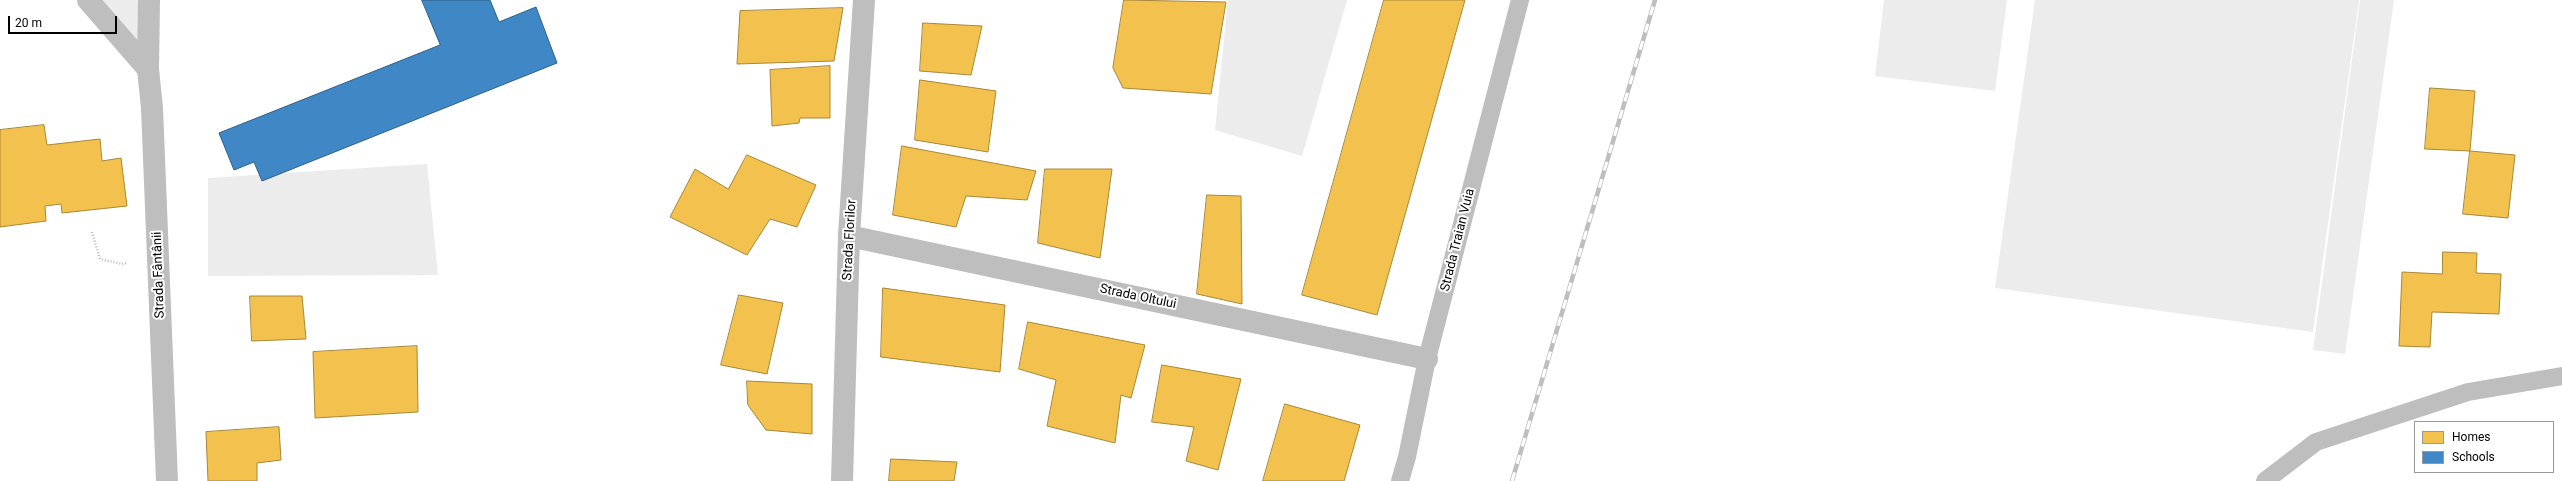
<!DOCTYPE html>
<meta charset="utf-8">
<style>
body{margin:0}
#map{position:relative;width:2562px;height:481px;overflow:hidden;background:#fff;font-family:Roboto,sans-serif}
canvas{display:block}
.legend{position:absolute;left:2414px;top:421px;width:140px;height:52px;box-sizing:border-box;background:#fff;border:1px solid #999;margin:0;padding:5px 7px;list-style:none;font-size:12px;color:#000}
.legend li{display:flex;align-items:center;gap:8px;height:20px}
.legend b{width:20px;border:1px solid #999}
.scale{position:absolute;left:8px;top:16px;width:109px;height:18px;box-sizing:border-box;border:2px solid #000;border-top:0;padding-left:5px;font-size:12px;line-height:14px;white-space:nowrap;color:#000;-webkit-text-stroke:3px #fff;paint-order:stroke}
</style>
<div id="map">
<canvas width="2562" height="481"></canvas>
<ul class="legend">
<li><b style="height:11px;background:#f2c14e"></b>Homes</li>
<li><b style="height:11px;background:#3f88c5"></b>Schools</li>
</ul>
<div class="scale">20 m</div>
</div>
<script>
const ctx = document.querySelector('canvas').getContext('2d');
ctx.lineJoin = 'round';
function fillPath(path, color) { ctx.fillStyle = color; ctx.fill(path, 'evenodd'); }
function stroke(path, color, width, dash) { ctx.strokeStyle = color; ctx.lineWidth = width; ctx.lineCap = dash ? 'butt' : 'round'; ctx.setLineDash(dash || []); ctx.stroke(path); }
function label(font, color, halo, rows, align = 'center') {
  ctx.font = font + ' Roboto,sans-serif'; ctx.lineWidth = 4; ctx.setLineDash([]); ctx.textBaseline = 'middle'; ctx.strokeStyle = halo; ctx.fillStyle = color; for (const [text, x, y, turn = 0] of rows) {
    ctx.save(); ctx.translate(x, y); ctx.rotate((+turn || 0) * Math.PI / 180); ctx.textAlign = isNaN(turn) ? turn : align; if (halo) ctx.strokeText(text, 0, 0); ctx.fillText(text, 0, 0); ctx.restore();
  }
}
const green = new Path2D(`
 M97 0H141V47Z
 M1228 0H1347L1302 156 1215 130Z
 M1884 0H2007L1995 91 1875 76Z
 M2035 0H2359L2313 332 1995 288Z
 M2360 0H2394L2345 354 2313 350Z
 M427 164 438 275 208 276V178Z`);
const homes = new Path2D(`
 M1124 0 1226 2 1211 94 1123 88 1113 68Z
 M1384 0H1465L1377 315 1302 295Z
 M843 8 834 61 737 64 740 11Z
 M923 23 982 26 971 75 920 71Z
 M830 66V118H800L799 123 772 126 770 70Z
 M920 80 996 91 988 152 915 140Z
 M2430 88 2475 91 2470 151 2425 149Z
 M44 125 47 145 100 139 102 161 121 158 127 206 62 213 61 204 45 206 46 221 0 227V130Z
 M902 146 1036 171 1027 200 966 196 956 227 893 215Z
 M2470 151 2515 155 2508 218 2463 214Z
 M747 155 816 185 797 227 770 219 747 255 670 217 695 169 728 189Z
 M1045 169H1112L1100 258 1038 243Z
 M1207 195 1241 196 1242 304 1197 294Z
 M2443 252 2477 253 2476 273 2501 274 2499 314 2432 312 2430 347 2399 346 2402 272 2442 274Z
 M883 288 1005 305 1000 372 881 357Z
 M739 295 783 303 767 374 721 365Z
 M250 296H302L306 339 252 341Z
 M1028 322 1145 345 1131 398 1121 395 1115 443 1047 426 1056 380 1019 369Z
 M417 346 418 412 315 418 313 352Z
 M1162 365 1241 379 1218 470 1186 461 1194 427 1152 422Z
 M747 381 812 384V434L766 430 748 405Z
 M1285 404 1360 425 1344 481H1263Z
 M279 427 281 460 257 463V481H208L206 432Z
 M891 459 957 462 954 481H889Z`);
const schools = new Path2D(`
 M422 0H490L499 22 536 7 557 63 262 181 254 162 234 170 219 133 440 45Z`);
const path = new Path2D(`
 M92 232 100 259 122 264 127 263`);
const service = new Path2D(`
 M1400 481 1407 457 1427 359 1520 0
 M2265 481 2316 442 2468 392 2562 376`);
const minor = new Path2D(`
 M88 0 148 69
 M149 0 148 69 152 108 167 481
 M849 236 1427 359
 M842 481 849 236 864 0`);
const rail = new Path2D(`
 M1512 481 1655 0`);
const streetNames = [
 ["Strada Florilor",850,240,-87],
 ["Strada Traian Vuia",1458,240,-76],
 ["Strada Fântânii",159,275,-92],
 ["Strada Oltului",1138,297,12]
];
fillPath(green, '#ececec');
fillPath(homes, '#f2c14e');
stroke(homes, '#a98737', 1);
fillPath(schools, '#3f88c5');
stroke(schools, '#2c5f8a', 1);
stroke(path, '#b9b9b9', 2.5, [1, 2]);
stroke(service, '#bebebe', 18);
stroke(minor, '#bebebe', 22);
stroke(rail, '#bebebe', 4.5);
stroke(rail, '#fff', 3, [9]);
label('13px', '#000', '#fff', streetNames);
</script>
